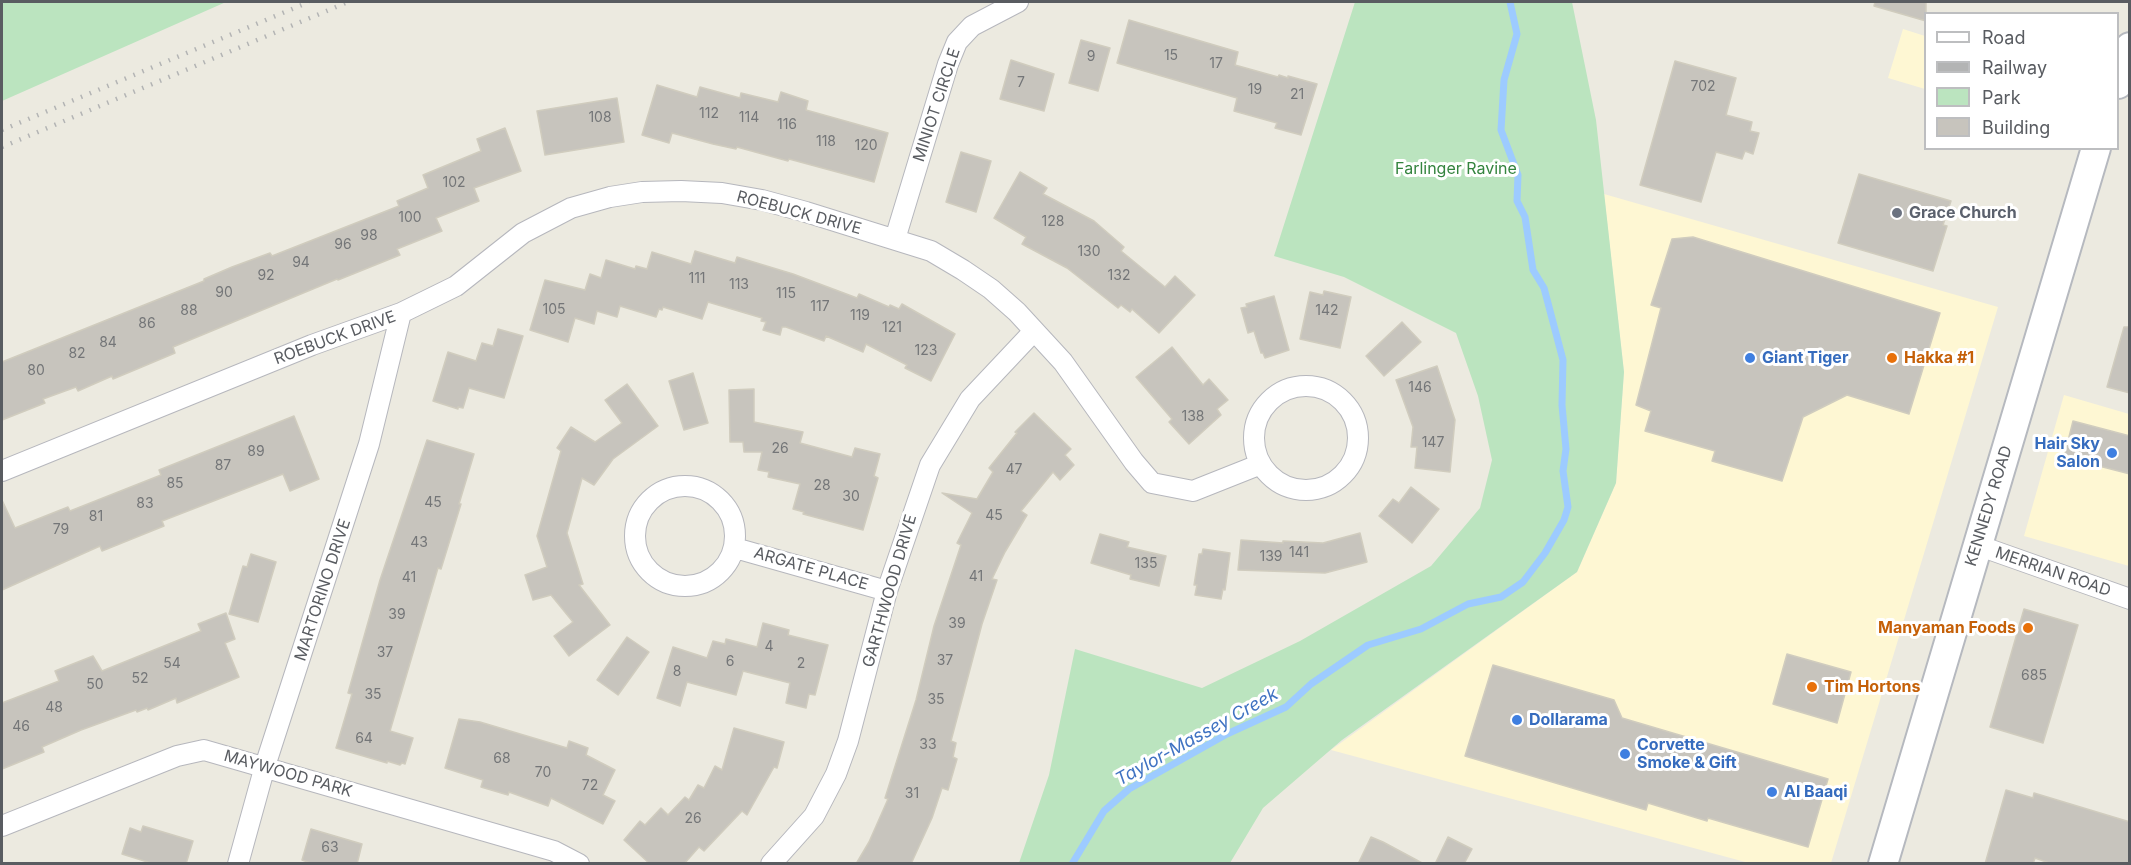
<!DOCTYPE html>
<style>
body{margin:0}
#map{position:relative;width:2131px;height:865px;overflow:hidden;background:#eceae0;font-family:Inter,sans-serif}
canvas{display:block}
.frame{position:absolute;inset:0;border:3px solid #595c61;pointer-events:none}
.legend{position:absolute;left:1924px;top:12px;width:195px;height:138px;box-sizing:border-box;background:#fff;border:2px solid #bdbec0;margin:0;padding:8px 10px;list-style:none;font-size:18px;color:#595c61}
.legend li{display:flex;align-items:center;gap:12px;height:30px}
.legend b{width:30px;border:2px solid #bdbec0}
</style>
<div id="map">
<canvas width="2131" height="865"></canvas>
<div class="frame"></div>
<ul class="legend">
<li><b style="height:8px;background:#fff"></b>Road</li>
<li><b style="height:8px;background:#b3b4b4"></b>Railway</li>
<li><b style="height:16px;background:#bbe4bf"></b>Park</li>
<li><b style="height:16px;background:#c7c4bd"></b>Building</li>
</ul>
</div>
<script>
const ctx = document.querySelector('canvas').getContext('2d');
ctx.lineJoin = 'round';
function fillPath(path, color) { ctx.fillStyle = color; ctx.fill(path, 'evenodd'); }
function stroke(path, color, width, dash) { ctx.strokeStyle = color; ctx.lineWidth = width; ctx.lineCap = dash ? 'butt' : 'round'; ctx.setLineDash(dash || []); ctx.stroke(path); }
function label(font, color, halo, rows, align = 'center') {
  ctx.font = font + ' Inter,sans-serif'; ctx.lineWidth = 6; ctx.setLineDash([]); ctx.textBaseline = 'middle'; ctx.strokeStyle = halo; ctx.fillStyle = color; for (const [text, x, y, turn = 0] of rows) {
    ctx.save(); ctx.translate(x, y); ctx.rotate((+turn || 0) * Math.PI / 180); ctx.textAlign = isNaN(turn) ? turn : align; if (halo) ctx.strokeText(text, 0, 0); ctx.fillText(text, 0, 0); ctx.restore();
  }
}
const commercial = new Path2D(`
 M1903 29 1925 36V89L1888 78Z
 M1604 194 1998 307 1831 863H1749L1331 750 1577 572 1616 483 1624 372Z
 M2064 395 2129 414V566L2024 536Z`);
const green = new Path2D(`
 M2 2H226L2 101Z
 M1355 2H1572L1596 120 1624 372 1616 483 1577 572 1342 740 1263 808 1230 863H1019L1049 775 1075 649 1202 688 1300 641 1431 566 1480 508 1492 460 1478 396 1456 333 1344 277 1274 256Z`);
const stream = new Path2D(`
 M1072 864 1104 811 1129 789 1227 734 1286 707 1311 684 1368 645 1421 629 1468 604 1501 597 1523 582 1545 553 1564 520 1568 507 1563 471 1566 449 1562 405 1563 360 1544 288 1533 270 1525 217 1517 201 1518 175 1501 130 1504 80 1517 34 1510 2`);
const building = new Path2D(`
 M1875 2H1926V21L1874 6Z
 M1129 20 1238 52 1235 65 1278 77 1279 75 1288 78V76L1317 84 1301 135 1275 128 1277 123 1234 111 1237 98 1117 63Z
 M1081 40 1110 48 1098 91 1069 83Z
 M1011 60 1054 74 1044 111 1000 99Z
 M1675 61 1736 78 1726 115 1752 122 1750 131 1759 133 1753 154 1745 151 1742 159 1716 152 1701 202 1640 185Z
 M657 85 697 97 700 87 740 98 741 93 778 102 781 92 808 101 806 110 888 133 874 182 789 159 788 161 777 158 737 147 736 149 713 144 672 133 669 143 642 135Z
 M617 98 624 142 545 155 537 111Z
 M505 128 521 171 474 188 479 201 436 218 442 231 397 249 400 255 338 280 337 279 173 347 175 353 137 369 113 379 112 376 78 391 76 387 43 399 45 403 2 420V362L204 281V279L232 267 270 253 272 256 399 206 397 201 428 188 423 175 481 151 477 139Z
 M961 152 991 161 976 212 946 202Z
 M1020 172 1047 188 1043 194 1094 221 1124 247 1121 251 1165 287 1175 276 1195 295 1159 333 1132 309 1130 312 1121 305 1118 308 1067 268 1022 244 1026 237 994 218Z
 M1859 174 1951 201 1943 225 1947 226 1933 271 1838 243Z
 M1693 237 1940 313 1909 414 1847 395 1803 417 1782 481 1712 461 1715 451 1645 431 1651 411 1636 405 1661 308 1651 305 1672 239Z
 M695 251 735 263 737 257 793 274 857 298 859 294 889 307 890 305 899 309 902 304 955 334 931 381 905 368 907 365 866 344 863 352 826 336 824 341 786 327H782L780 335 763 330 766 322 761 321 762 318 708 302 702 319 663 307 662 310 659 309 656 317 620 306 617 317 597 311 594 324 575 318 568 342 530 330 545 280 585 290 590 274 601 278 606 260 635 269 636 266 647 269 652 252 691 264Z
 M1324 291 1351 297 1340 348 1300 339 1310 292 1323 295Z
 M1274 296 1289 350 1265 358 1263 353H1261L1254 331 1248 333 1241 308 1247 307 1246 304Z
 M1402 322 1421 342 1384 376 1366 356Z
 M2124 327H2130V393L2107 387Z
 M498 329 523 336 504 398 469 388 463 408 458 407V409L433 401 448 352 476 361 482 343 493 346Z
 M1172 347 1203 385 1209 379 1228 400 1217 409 1221 415 1189 444 1169 422 1172 419 1136 377Z
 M1437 366 1455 420 1450 472 1415 468 1417 447H1411L1413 427 1396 380Z
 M693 373 708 423 684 430 669 381Z
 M627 384 658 426 613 459 594 485 582 478 567 533 583 584 579 585 610 625 569 656 554 636 573 622 551 595 533 600 525 575 547 567 537 536 561 451 557 448 571 427 595 442 622 423 605 400Z
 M754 389V422L803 432 800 443 852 457 855 448 880 454 874 476 878 478 863 530 803 514 804 512 793 509 800 484 768 477 769 472 758 470 762 452H744L743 442H730L729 390Z
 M1034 413 1071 449 1065 455 1074 465 1060 480 1053 472 1021 511 1027 515 1005 552 992 579 997 580 982 624 951 741 956 743 953 757 957 759 948 790 942 788 932 818 911 864H856L869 842 888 799 885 798 916 700 934 626 961 545 957 543 972 513 942 493 977 499 993 472 989 468 1017 433 1015 432Z
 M294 416 319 479 290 491 283 474 162 521 164 526 102 551 100 546 2 590V500L15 528 68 507 70 511 161 475 159 470Z
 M2073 421 2130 436V474L2064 457Z
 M427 440 474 454 459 504H461L441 569 438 568 390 731 413 738 405 764 402 763 400 765 387 761V763L336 748 352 694 348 693 380 580Z
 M1411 487 1439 509 1412 543 1379 516 1393 499 1399 503Z
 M1360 533 1367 562 1325 573 1238 570 1241 540 1283 543V541L1323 543Z
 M1100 534 1129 542 1127 547 1166 556 1159 586 1130 579 1131 575 1091 563Z
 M1203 549 1230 553 1225 590 1223 589 1221 599 1195 595 1197 585H1194L1199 554H1202Z
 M251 554 276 562 258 622 229 614 243 566 247 567Z
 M2024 609 2078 625 2043 743 1990 727Z
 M226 613 235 639 225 643 239 677 177 703 176 698 148 710 147 708 137 712 136 710 81 730 42 747 44 752 2 769V703L59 681 55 671 93 656 102 671 201 631 198 624Z
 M763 623 789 630 788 635 828 645 815 695 809 694 806 708 786 703 790 683 743 671 736 695 687 682 680 706 657 698 673 647 707 658 713 641 725 644 726 639 757 647Z
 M627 637 649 652 618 695 597 680Z
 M1787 654 1851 672 1837 723 1773 704Z
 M1493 665 1614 700 1622 718 1828 779 1808 847 1708 818 1707 821 1648 803 1646 810 1465 756Z
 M459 719 480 722 567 748 569 741 588 748 586 755 615 770 603 795 615 801 603 824 551 798 548 806 509 792 508 795 481 787 483 780 445 768Z
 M734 728 784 742 777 768 774 767 747 815 742 811 704 851 699 847 684 864H650L624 840 640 821 645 825 661 808 668 815 685 797 689 800 698 785 704 788 715 766 722 770Z
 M2006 790 2033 798 2034 793 2130 822V864H2052L2035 858 2033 864H1985Z
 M143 826 193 841 186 864H154L122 854 130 828 141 832Z
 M311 829 362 844 357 864H313L302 860Z
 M1371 837 1383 842 1424 864H1358Z
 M1448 837 1472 849 1464 864H1435Z`);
const minor = new Path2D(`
 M895 239 948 64 957 42 972 26 1018 2
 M1254 438a52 52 0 1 1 104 0a52 52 0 1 1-104 0Z
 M2 471 312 345 401 313 456 286 523 233 571 208 610 197 642 192 681 191 722 193 762 200 806 212 931 251 963 270 991 289 1017 312 1063 362 1134 462 1152 483 1193 491 1261 464
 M635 536a50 50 0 1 1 100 0a50 50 0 1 1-100 0Z
 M1977 545 2130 599
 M735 548 887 591
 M2 826 177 756 204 750 554 851 579 864
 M238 864 265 766 369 444 401 313
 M771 864 814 816 836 774 848 741 887 591 930 465 970 399 1034 331`);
const secondary = new Path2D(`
 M2118 84 2130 47
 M1883 864 2096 148`);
const rail = new Path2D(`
 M2 130 309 2
 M2 147 348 2`);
const markers = [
 [1897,213,6,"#6b7280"],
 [1750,358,6,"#3f7fe0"],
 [1892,358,6,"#e8710a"],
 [2112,453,6,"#3f7fe0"],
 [2028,628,6,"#e8710a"],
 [1812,687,6,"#e8710a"],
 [1517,720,6,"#3f7fe0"],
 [1625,754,6,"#3f7fe0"],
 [1772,792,6,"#3f7fe0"]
];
const numberNames = [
 ["15",1171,56],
 ["9",1091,57],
 ["17",1216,64],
 ["7",1021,83],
 ["702",1703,87],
 ["19",1255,90],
 ["21",1297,95],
 ["112",709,114],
 ["108",600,118],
 ["114",749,118],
 ["116",787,125],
 ["118",826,142],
 ["120",866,146],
 ["102",454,183],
 ["100",410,218],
 ["128",1053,222],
 ["98",369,236],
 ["96",343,245],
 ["130",1089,252],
 ["94",301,263],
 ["92",266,276],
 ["132",1119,276],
 ["111",697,279],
 ["113",739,285],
 ["90",224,293],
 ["115",786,294],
 ["117",820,307],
 ["105",554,310],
 ["88",189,311],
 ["142",1327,311],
 ["119",860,316],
 ["86",147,324],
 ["121",892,328],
 ["84",108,343],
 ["123",926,351],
 ["82",77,354],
 ["80",36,371],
 ["146",1420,388],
 ["138",1193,417],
 ["147",1433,443],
 ["26",780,449],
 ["89",256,452],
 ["87",223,466],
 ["47",1014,470],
 ["85",175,484],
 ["28",822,486],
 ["30",851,497],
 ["45",433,503],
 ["83",145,504],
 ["45",994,516],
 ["81",96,517],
 ["79",61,530],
 ["43",419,543],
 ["141",1299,553],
 ["139",1271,557],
 ["135",1146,564],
 ["41",976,577],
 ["41",409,578],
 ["39",397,615],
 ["39",957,624],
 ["4",769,647],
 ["37",385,653],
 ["37",945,661],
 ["6",730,662],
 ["54",172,664],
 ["2",801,664],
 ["8",677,672],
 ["685",2034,676],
 ["52",140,679],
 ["50",95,685],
 ["35",373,695],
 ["35",936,700],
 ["48",54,708],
 ["46",21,727],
 ["64",364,739],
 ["33",928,745],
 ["68",502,759],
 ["70",543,773],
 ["72",590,786],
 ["31",912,794],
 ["26",693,819],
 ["63",330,848]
];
const streetNames = [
 ["MINIOT CIRCLE",937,105,-72],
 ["ROEBUCK DRIVE",799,213,15],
 ["ROEBUCK DRIVE",335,338,-20],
 ["KENNEDY ROAD",1989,506,-73],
 ["ARGATE PLACE",811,569,16],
 ["MERRIAN ROAD",2053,572,19],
 ["MARTORINO DRIVE",323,590,-72],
 ["GARTHWOOD DRIVE",890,591,-74],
 ["MAYWOOD PARK",288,774,16]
];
const parkNames = [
 ["Farlinger Ravine",1456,169]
];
const worshipNames = [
 ["Grace Church",1909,213]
];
const shopNames = [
 ["Giant Tiger",1762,358],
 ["Hair Sky",2100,444,"right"],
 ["Salon",2100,462,"right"],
 ["Dollarama",1529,720],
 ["Corvette",1637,745],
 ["Smoke & Gift",1637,763],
 ["Al Baaqi",1784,792]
];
const foodNames = [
 ["Hakka #1",1904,358],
 ["Manyaman Foods",2016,628,"right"],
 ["Tim Hortons",1824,687]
];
const waterNames = [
 ["Taylor-Massey Creek",1197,737,-29]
];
fillPath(commercial, '#fef7d3');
fillPath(green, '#bbe4bf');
stroke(stream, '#9dcbff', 7);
fillPath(building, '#c7c4bd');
stroke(building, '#d0ccbe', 1.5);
stroke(minor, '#b6b7bd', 22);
stroke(secondary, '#b6b9bf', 32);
stroke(minor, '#fff', 20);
stroke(secondary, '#fff', 28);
stroke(rail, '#b3b4b4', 4.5, [1.5, 8]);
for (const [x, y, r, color] of markers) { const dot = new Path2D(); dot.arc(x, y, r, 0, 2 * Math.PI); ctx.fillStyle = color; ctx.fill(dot); stroke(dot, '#fff', 2); }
label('14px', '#747678', null, numberNames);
label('16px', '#595c61', '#fff', streetNames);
label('16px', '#34843f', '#fff', parkNames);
label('bold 16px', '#5b616d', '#fff', worshipNames, 'left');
label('bold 16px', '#366cbe', '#fff', shopNames, 'left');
label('bold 16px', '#c56008', '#fff', foodNames, 'left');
label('italic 18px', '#4073c2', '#fff', waterNames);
</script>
